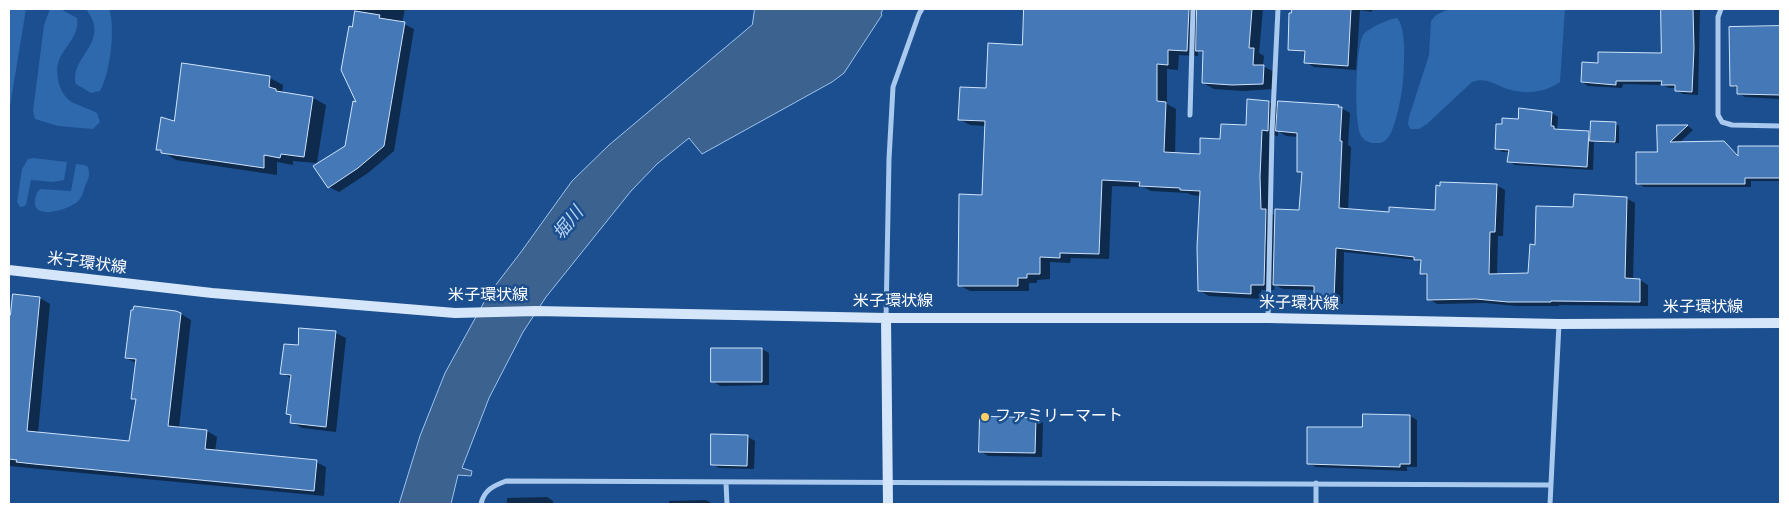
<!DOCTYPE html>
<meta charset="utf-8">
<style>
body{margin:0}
#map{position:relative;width:1789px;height:513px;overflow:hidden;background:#1b4f8f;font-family:Roboto,sans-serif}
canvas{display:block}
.frame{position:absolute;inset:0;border:10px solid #fff;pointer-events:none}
</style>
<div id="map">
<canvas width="1789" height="513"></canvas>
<div class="frame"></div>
</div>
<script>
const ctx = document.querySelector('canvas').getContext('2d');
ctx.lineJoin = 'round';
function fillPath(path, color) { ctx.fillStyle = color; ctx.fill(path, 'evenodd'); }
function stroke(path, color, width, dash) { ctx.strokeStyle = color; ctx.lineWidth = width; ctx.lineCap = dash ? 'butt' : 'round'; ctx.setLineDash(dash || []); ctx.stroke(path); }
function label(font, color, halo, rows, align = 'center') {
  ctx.font = font + ' Roboto,"Noto Sans JP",sans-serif'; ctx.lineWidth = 5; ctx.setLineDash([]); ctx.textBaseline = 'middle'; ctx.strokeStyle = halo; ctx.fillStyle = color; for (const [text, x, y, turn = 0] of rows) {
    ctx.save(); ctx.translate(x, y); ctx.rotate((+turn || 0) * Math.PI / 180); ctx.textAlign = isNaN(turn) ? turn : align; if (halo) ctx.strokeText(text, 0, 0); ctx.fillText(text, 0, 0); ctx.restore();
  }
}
const green = new Path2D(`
 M9 9H26L9 112Z
 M50 9 62 10 77 18C80 38 62 47 58 64 56 69 58 78 59 84 61 90 64 96 69 100 73 104 90 109 97 113L100 122 93 129 58 126 35 119 33 111 44 25Z
 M86 9H109C116 28 110 74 100 91L91 93 76 84C69 56 112 43 86 9Z
 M1449 9H1565L1560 82C1543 94 1521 95 1502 87 1491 82 1484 78 1472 82L1427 124 1419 129H1410L1408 124 1409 117 1429 55 1431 21 1436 15Z
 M1397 18C1407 28 1404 68 1403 82 1402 94 1395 133 1386 140 1383 143 1379 143 1375 143 1370 143 1365 141 1362 137 1353 126 1356 47 1363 35 1368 28 1389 19 1397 18Z
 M33 158 67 162 64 180 53 182 31 180 26 205 22 207H20L17 202 22 169 28 159Z
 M76 164 84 165 88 167C90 175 89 178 85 186 84 190 82 197 79 200 71 210 31 221 35 200 36 195 36 193 40 189L71 191Z`);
const water = new Path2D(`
 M755 9H883L881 13 882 15 844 73 832 82 702 154 689 138 657 164 631 191 546 297 523 332 489 398 462 468 472 471 471 476 458 475 451 504H399L420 436 445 373 488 295 521 252 572 181 609 145 752 25Z`);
const shadow = new Path2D(`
 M356 9H405L402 23 414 29 394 151 368 173 339 192 329 187 346 147 358 103 353 28Z
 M1025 9H1263L1259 53 1264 56 1263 66 1274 72 1273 89 1243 91 1214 89 1203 83 1204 54 1198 50V56L1179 55 1178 70 1167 69V104L1176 109 1175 154 1201 155 1222 140 1247 127 1269 102 1279 108 1338 106 1350 113 1348 145 1351 147 1348 210 1390 213 1436 211 1496 185 1505 190 1503 236H1498L1497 275H1529L1536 246 1574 209 1626 198 1635 203 1633 280H1640L1648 285V306L1559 305V306H1517L1485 303 1437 304 1429 299V278L1421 273 1422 263 1417 260 1344 252 1343 304H1324L1315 299V290L1283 289 1275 285 1274 290H1261V299L1209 296 1199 290 1200 196 1192 195 1187 193 1151 191 1144 187 1112 186 1109 259 1071 258 1070 263 1050 262V279L1037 280V283H1029V291H970L959 285 984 196 986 126 970 125 959 119 988 89 1023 46ZM1278 131 1286 136 1298 137V171L1303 174 1300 211 1276 216 1271 213 1272 135 1278 136Z
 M1300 9H1372V12L1360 10 1356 70 1314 67 1306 62V54L1299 50Z
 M1660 9H1700L1698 95 1683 94 1676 90V88H1669L1663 85 1623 84 1622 88 1588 86 1582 82 1599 64 1662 54V12Z
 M1730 28H1780V99L1745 97 1738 93V89L1731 85Z
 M183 65 270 78 283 85 282 93 313 98 326 105 317 163 293 161V165L277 162V175L176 160 158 149 175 122Z
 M1520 110 1552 113 1558 117 1557 129 1560 131 1589 132 1592 134 1593 123 1616 124 1619 126V143L1594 142 1593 170 1515 165 1509 161 1510 152H1503L1497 149 1519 120Z
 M1659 126H1688L1693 130 1679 143 1723 142 1730 147 1739 156V147H1780V181H1751V187H1644L1637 183 1659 154Z
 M14 295 40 298 50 304 38 433 130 442 137 401 132 398 136 363 126 358 181 314 191 320 179 428 207 431 217 437 215 452 316 462 326 467 324 496 9 466V317L11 318Z
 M300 329 336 333 346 338 336 432 302 428 292 422V416L287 414 292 379 282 373 299 347Z
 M762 349 769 353V385L720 386 713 381Z
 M1410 416 1417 420V467H1407V471L1316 467 1308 463 1364 428Z
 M1036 419 1043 423 1042 457 988 456 980 451Z
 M713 436 748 437 755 441 754 469 719 468 712 464Z
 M547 497 553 501V504H507V498Z
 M706 500 713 504H669V501Z`);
const building = new Path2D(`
 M1024 9H1189L1187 51 1168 50V65L1157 64V101L1166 102 1164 152 1200 154V138L1220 139 1221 124 1246 125 1247 99 1269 101 1268 131 1262 130 1260 177 1261 209H1266L1264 285H1251V294L1198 291 1197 247 1200 191 1180 190V188L1139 186 1140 182 1102 180 1099 254 1060 253V258L1040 257V274H1027V278H1018V286H958L959 194 982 195 985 121 958 120 960 87 986 88 988 43 1022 45Z
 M1197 9H1252L1249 48H1254L1253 65H1264L1263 84 1232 85 1202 83 1203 51H1196Z
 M1292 9H1351L1348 66 1304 63 1305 51 1288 50 1289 13H1291Z
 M1661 9H1693L1694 49 1692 92 1675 91V85H1661L1662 81H1616V85L1581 82 1582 62 1598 63V52L1661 53Z
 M355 11 380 15 379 18 405 22 384 146 358 168 328 188 313 166 345 146 353 101 356 102 341 70 349 26 352 27Z
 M1780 26V95L1737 94V86H1730L1729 27Z
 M182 63 270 76 269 87 276 89V91L313 97 304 157 281 154 280 158 264 155V168L161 153V150H156L161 117 174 121Z
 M1278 101 1339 105 1338 107H1342L1340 141H1342L1339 208 1389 212V207L1435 210 1436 185 1440 186V182L1497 184 1495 232H1490L1489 274 1528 273 1530 244 1535 245 1536 206 1573 207 1574 194 1627 197 1625 278 1640 279V302L1551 301V302H1508L1476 299 1427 300V274H1420L1421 260H1414V257L1336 248 1334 300H1314V286L1273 285 1275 209 1299 210 1302 172H1297V133L1276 131Z
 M1519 108 1552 112 1551 126H1554V129L1589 131 1587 167 1507 162 1509 150 1495 149 1496 124H1502V118L1518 119Z
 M1591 121 1616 122 1615 142 1590 141Z
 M1657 125H1688L1670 142 1724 141 1738 156V146H1780V178H1745V184H1636V152H1657Z
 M13 294 40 297 27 431 129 441 136 399H131L136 359 125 358 131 310H133L134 306 176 311 181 313 168 426 207 430 205 449 317 460 314 491 34 464 16 462 17 460 9 459V315H10Z
 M299 328 336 331 326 427 290 423 291 415 286 414 291 375 280 374 284 344 298 345Z
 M711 348H762V382H711Z
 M1363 414 1410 415V464H1400V467L1307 464V427H1362Z
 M980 416 1036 418 1035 453 979 452Z
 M711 434 748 435 747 466 711 465Z`);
const street = new Path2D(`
 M1721 9 1718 17V115L1722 122 1732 125 1780 126
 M1190 115 1193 9
 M886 318 889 159 893 87 919 14 922 9
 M1268 318 1272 132 1278 9
 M726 483 727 504
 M481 504C484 490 493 486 506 481L1551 485
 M1316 504V483
 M1550 504 1559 324`);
const secondary = new Path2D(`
 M9 270 212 293 455 313 536 311 886 318H1268L1559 324 1780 323
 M886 318 888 504`);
const markers = [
 [985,417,5,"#ffd166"]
];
const streetNames = [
 ["米子環状線",87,264,7],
 ["米子環状線",488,296],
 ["米子環状線",893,302],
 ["米子環状線",1299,304,1],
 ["米子環状線",1703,308]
];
const poiNames = [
 ["ファミリーマート",995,417]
];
const waterNames = [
 ["堀川",569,224,-51]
];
fillPath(green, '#2e69ad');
fillPath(water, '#3c6290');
stroke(water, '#9cc4f0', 1);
fillPath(shadow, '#0007');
fillPath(building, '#4478b7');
stroke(building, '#cfe3fa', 1);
stroke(street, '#a9c9ee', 5);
stroke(secondary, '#d6e6fa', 10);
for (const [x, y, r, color] of markers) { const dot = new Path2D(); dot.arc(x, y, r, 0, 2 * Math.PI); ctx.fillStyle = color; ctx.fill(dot); stroke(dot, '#1b4f8f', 2); }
label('16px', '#fff', '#1b4f8f', streetNames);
label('16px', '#fff', '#1b4f8f', poiNames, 'left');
label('italic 18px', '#b5d3f5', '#1b4f8f', waterNames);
</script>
